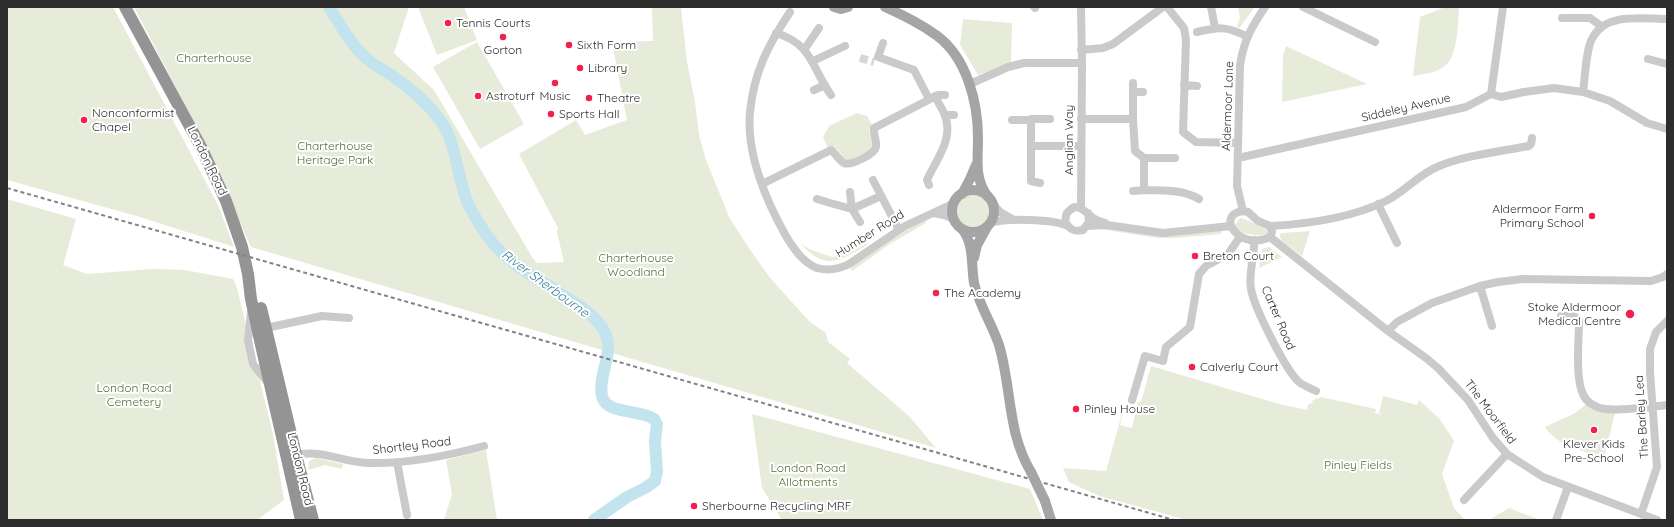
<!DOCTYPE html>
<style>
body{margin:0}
#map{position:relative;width:1674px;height:527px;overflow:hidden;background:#fff;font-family:Quicksand,sans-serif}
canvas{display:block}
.frame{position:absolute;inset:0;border:8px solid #2d2d2d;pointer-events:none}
</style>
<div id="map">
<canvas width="1674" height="527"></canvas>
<div class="frame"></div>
</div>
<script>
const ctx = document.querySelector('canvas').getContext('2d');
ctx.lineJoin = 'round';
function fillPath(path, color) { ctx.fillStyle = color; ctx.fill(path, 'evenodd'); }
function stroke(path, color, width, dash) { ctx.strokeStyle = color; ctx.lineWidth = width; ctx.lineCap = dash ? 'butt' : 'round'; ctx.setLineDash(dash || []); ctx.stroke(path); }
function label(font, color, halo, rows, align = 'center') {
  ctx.font = font + ' Quicksand,sans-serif'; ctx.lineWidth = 4; ctx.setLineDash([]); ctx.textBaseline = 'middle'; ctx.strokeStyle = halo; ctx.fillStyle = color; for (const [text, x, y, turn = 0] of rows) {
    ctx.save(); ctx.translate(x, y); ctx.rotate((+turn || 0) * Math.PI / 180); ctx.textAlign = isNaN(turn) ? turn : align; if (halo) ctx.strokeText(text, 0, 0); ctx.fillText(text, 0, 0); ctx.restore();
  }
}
const green = new Path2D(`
 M7 7H113L218 205 234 247 140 217 7 180Z
 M134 7H409L394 53 434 90 532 257 537 263 564 262 557 232 558 228 519 154 576 120 585 135 627 120 612 42 653 41 652 7H681L687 62 695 102 699 135 706 160 730 219 753 254 771 279 810 322 826 333 828 342 850 359 847 363 909 416 936 448 251 247 203 140Z
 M418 7H464L477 40 437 55Z
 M1238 7H1255L1239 28 1237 27 1240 17Z
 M1445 7H1459C1458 22 1458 56 1445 66 1436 73 1424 74 1413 76L1420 17Z
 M963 19 1012 23 1011 63 978 75 960 45Z
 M477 42 524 124 480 149 433 67Z
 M1286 46 1367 84 1282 102 1283 56Z
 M857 113 867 116 873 127 869 129 873 147 861 155 847 161 837 149 829 150 823 137 829 126Z
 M957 211a16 16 0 1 1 32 0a16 16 0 1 1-32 0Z
 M7 199 76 219 63 265 87 274 152 269 185 270 233 279 237 288 273 434 284 500 257 520H7Z
 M1240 218C1245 218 1261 227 1267 230V234C1258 237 1245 234 1237 230L1235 225Z
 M925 220 926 223 890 244 852 271 850 268C875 251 899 233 925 220Z
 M1100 227 1214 231H1222L1221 234 1175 238H1157L1100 229Z
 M1310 231 1302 256 1282 241 1280 237V234L1283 233Z
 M869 242C865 247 859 250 853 253 831 266 819 263 801 244L809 249 832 257 846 255Z
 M1269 247 1282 257 1259 268 1262 249Z
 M1151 366 1279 404 1307 410 1308 404 1312 403 1313 400 1321 397 1376 409 1375 413 1383 415 1379 413 1383 396 1417 405 1419 400 1439 418 1454 441 1442 474 1454 508 1465 520H1187L1099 496 1069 482 1063 468 1106 471 1126 399 1120 425 1132 428 1138 402H1141Z
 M1589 402 1616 409 1604 458C1584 451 1557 446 1545 427L1575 413Z
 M752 414 1030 489 1043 520H782L762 488Z
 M486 450 497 520H444L452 494 446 460Z
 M316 458 343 464 342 469 325 465 308 470 309 461Z
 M1509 508 1540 520H1489Z`);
const river = new Path2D(`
 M329 7C340 24 351 45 366 58 374 65 383 70 391 75 409 87 427 102 440 120 459 145 456 185 473 213 480 226 489 240 499 250 516 267 538 279 558 292 573 302 590 311 601 326 619 350 597 371 602 396 606 415 640 409 654 419L657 424 655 441 657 472 655 481 645 488 627 497 594 520`);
const minorTunnel = new Path2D(`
 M860 58 874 62`);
const minor = new Path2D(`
 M1034 7 1035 8
 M1081 7 1082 63
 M1167 7 1184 28 1186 40 1183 132 1196 142 1238 143
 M1211 7 1215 28
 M1303 7 1375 42
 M790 12C768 45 754 72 750 112 746 153 766 201 786 236 793 248 803 263 817 268 828 271 839 269 849 264L905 226 950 205 955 202
 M1562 18H1590L1601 26
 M1197 32C1219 27 1226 26 1246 36
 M776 33C813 44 812 69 831 95
 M883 43 878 57 914 70 929 99
 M804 50 819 28
 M1081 50 1103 48 1113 44 1163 7
 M1648 59 1667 64
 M813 61 845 46
 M970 84 1008 67 1024 63H1082L1081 207
 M1184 85 1197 86
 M814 90 825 85
 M1133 92H1143
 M1583 92C1585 78 1586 47 1593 37 1607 12 1643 19 1667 19
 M1491 94 1501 97 1524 92 1554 88 1583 92 1610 101 1647 123 1667 129
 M1491 94 1503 7
 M945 115H954
 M1081 119H1133V83
 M1133 119 1135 151 1144 158V190C1164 191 1182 189 1199 199
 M1012 120H1031
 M1031 146V119H1050
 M1144 158H1175
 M1238 158 1466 107 1491 94
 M873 180 899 230
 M1040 183 1031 181V146H1080
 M762 184 831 150C836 154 839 160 844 163 851 166 875 154 876 147 877 140 873 134 874 128L938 95H945
 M929 185 927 180C936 160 954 139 945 116 943 109 938 103 935 96
 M1133 191 1144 190
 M850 192 852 209 860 222
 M817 199 827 202
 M830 203 852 209 881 196
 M993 204 1000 212 1012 219
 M1378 204 1397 243
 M1243 211 1237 186 1240 65C1244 40 1251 28 1265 7
 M1243 211 1248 212 1258 221 1270 226 1272 232 1270 237C1240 252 1214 215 1243 211Z
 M933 213 944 215 954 219
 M1088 213 1089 222 1083 230C1075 232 1070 230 1066 223 1065 218 1065 214 1069 211 1078 201 1086 213 1093 218 1096 220 1101 222 1105 223
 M990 223C1006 218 1053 219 1068 226
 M1087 226 1107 225 1163 233 1231 226
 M1270 226C1308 224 1351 218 1386 201 1404 192 1418 175 1437 167 1461 156 1502 151 1529 146L1531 144 1532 138
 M1270 237 1388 331 1426 358 1438 368 1468 400 1493 438 1507 454 1543 477 1657 520
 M1254 240C1255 257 1248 273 1251 289 1254 307 1286 371 1299 382 1304 386 1310 388 1316 391
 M1480 286 1492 326
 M251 312 248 340 253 364 268 383
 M1561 316H1574L1579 320C1579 337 1575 379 1583 394 1586 402 1596 408 1605 409 1621 411 1650 407 1667 405
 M266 328 322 316 349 318
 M1388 331 1397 322 1432 303 1480 286 1498 282 1523 279 1651 281 1663 277 1667 274
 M1132 400 1145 356 1163 361 1166 347 1190 327 1199 274 1206 266 1228 254 1240 237
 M296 455C322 449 342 462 368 463 407 464 447 456 484 446
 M397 462 407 515
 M1464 500 1507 454
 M1641 514 1657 467 1650 372V349L1656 332 1667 321
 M1556 520 1568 487`);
const major = new Path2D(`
 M834 7 841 9 848 7
 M885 7C903 15 921 24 936 35 967 57 978 103 978 138 978 160 974 178 988 197
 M952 211a21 21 0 1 1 42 0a21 21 0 1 1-42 0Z
 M962 194 970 179 976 165
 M963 230C974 245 971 264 974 283 979 305 992 324 999 345 1012 389 1007 432 1031 472
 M974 258 977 245 987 227
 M1045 501 1051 520`);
const highway = new Path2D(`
 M125 7 201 147 226 201 242 247 248 274 251 299 261 345 301 520
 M261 308 296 455 313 520`);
const rail = new Path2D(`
 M7 188 1174 520`);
const majorBridge = new Path2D(`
 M1031 472 1045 501`);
const markers = [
 [448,23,4,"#f3204f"],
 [503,37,4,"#f3204f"],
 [569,45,4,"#f3204f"],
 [580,68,4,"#f3204f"],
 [555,83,4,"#f3204f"],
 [478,96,4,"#f3204f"],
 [589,98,4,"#f3204f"],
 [551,114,4,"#f3204f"],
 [84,120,4,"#f3204f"],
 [1592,216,4,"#f3204f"],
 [1195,256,4,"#f3204f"],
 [936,293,4,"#f3204f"],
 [1630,314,5,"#f3204f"],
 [1192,367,4,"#f3204f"],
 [1076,409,4,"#f3204f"],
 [1594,430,4,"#f3204f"],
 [694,506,4,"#f3204f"]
];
const poiNames = [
 ["Tennis Courts",456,23],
 ["Sixth Form",577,45],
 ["Gorton",503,50,"center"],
 ["Library",588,68],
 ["Astroturf",486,96],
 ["Music",555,96,"center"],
 ["Theatre",597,98],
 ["Nonconformist",92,113],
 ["Chapel",92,127],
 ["Sports Hall",559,114],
 ["Aldermoor Farm",1584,209,"right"],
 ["Primary School",1584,223,"right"],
 ["Breton Court",1203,256],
 ["The Academy",944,293],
 ["Stoke Aldermoor",1621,307,"right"],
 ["Medical Centre",1621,321,"right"],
 ["Calverly Court",1200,367],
 ["Pinley House",1084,409],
 ["Klever Kids",1594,444,"center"],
 ["Pre-School",1594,458,"center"],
 ["Sherbourne Recycling MRF",702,506]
];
const parkNames = [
 ["Charterhouse",214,58],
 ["Charterhouse",335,146],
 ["Heritage Park",335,160],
 ["Charterhouse",636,258],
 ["Woodland",636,272],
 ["London Road",134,388],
 ["Cemetery",134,402],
 ["Pinley Fields",1358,465],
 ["London Road",808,468],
 ["Allotments",808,482]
];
const streetNames = [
 ["Aldermoor Lane",1228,106,-88],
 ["Siddeley Avenue",1406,108,-13],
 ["Anglian Way",1069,140,-90],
 ["London Road",207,161,64],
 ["Humber Road",870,234,-32],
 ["Carter Road",1278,318,67],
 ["The Moorfield",1490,412,53],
 ["The Barley Lea",1642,417,-94],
 ["Shortley Road",412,446,-7],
 ["London Road",300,469,76]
];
const waterNames = [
 ["River Sherbourne",545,284,36]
];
fillPath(green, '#e6ecd9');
stroke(river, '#c3e4ee', 12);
stroke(minorTunnel, '#d5d5d5', 8, [8, 4]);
stroke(minor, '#cacaca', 8);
stroke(major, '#a5a5a5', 10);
stroke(highway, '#949494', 12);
stroke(rail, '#828282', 2, [4, 3]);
stroke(majorBridge, '#a5a5a5', 10);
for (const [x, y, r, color] of markers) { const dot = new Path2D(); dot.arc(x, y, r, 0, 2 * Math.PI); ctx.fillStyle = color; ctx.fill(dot); stroke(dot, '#fff', 1.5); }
label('12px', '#2d2d2d', '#fff', poiNames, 'left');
label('12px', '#586c37', '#fff', parkNames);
label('12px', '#2d2d2d', '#fff', streetNames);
label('italic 13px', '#357e95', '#fff', waterNames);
</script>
